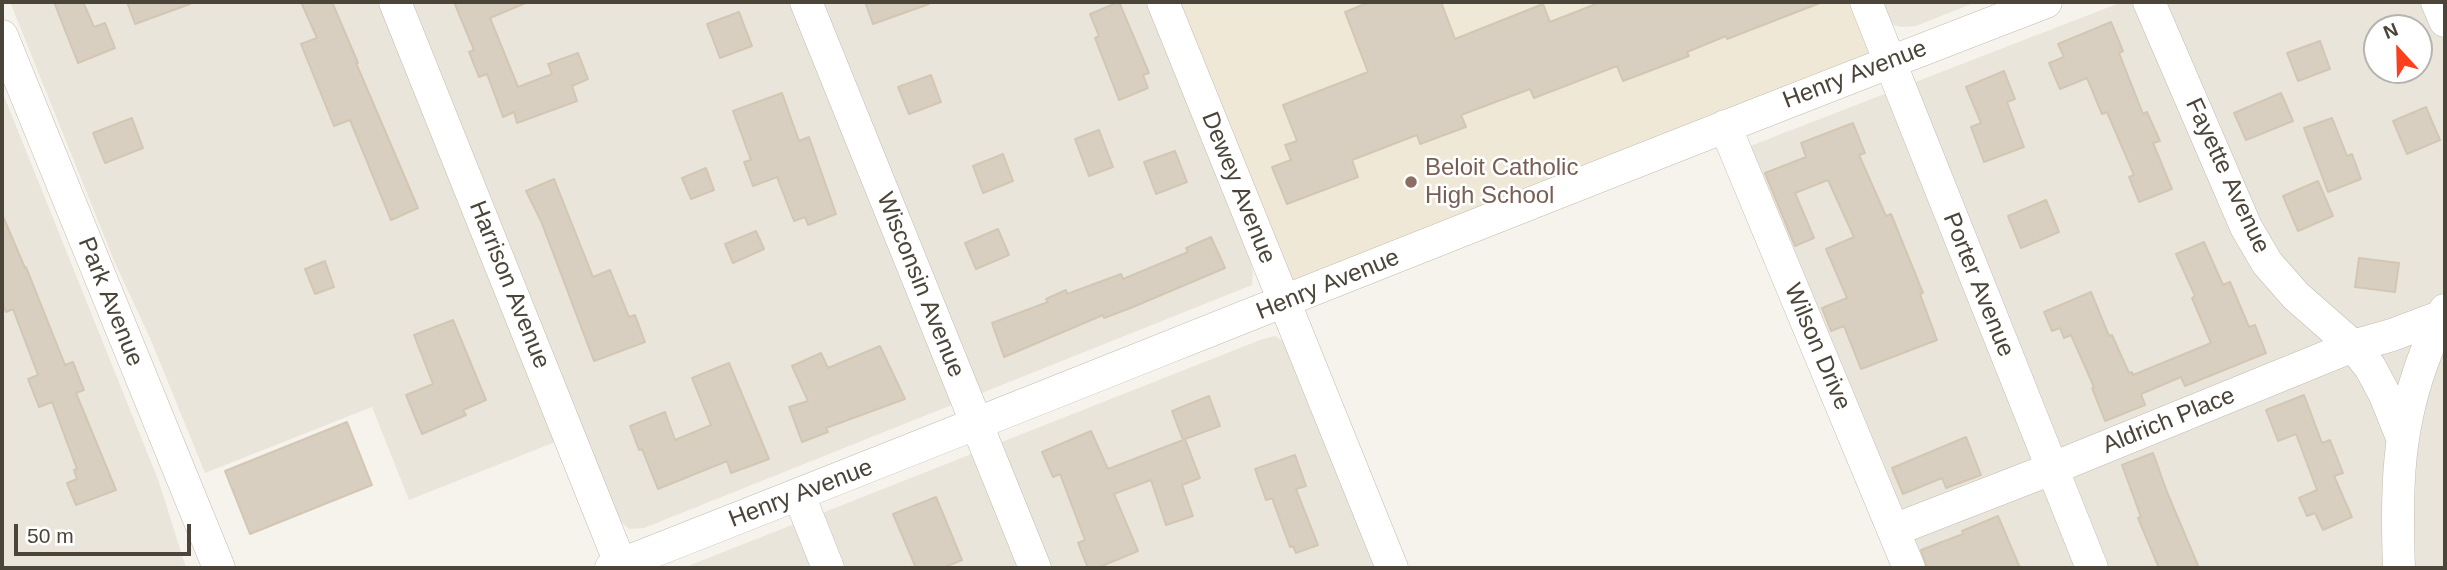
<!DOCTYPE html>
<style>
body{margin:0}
#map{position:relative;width:2447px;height:570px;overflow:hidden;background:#f6f3ec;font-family:Helvetica,sans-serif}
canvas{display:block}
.frame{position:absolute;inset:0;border:4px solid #4b4439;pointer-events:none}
.north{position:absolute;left:2363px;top:14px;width:70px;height:70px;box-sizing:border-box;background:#fff;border:2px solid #b7b4b0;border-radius:50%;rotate:338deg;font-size:19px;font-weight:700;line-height:28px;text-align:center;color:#4b4439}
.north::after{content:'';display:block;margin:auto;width:24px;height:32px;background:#fc3f1d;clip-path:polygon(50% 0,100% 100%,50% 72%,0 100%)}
.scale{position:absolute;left:14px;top:524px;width:177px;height:32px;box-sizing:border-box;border:4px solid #4b4439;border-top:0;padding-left:9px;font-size:21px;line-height:24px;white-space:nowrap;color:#4b4439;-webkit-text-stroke:5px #fff;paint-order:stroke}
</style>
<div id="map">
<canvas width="2447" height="570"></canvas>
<div class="frame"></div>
<div class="north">N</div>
<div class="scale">50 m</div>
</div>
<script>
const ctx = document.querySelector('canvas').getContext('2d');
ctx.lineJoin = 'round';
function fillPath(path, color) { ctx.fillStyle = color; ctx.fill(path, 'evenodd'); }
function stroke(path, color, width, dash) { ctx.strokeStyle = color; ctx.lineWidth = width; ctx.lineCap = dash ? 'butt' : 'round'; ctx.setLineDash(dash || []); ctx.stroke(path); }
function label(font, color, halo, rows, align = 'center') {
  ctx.font = font + ' Helvetica,sans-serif'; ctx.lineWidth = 5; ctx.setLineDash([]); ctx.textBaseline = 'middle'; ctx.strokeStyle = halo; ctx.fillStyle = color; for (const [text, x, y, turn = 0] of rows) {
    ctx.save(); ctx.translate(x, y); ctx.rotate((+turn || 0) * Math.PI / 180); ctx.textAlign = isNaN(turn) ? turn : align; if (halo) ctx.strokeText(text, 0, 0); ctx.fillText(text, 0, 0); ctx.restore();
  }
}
const residential = new Path2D(`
 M10 2H1147L1248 252 1253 273 1252 285 644 528 629 529 621 522 583 431 409 500 372 407 205 473 150 338 115 263Z
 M1879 2H1976L1916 26 1901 27 1891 24Z
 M2122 2H2445V568H1916L1745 148ZM2377 28H2419V70H2377Z
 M2 91 159 482 186 568H2Z
 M1275 336 1286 343 1377 568H683L1260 340Z`);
const education = new Path2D(`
 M1163 2H1867L1890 61 1284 303Z`);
const building = new Path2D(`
 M54 2H83L94 27 105 23 115 48 78 63Z
 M127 2H190V4L135 24Z
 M301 2H332L358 63H356L418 208 391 220 350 120 334 126 301 44 317 38Z
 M454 2H528L490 18 518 87 552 74 548 64 578 53 588 79 572 86 577 101 517 123 514 112 503 117 487 74 479 77 469 52 474 50Z
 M865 2H928L929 4 873 24Z
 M1119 2 1149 73 1143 75 1148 88 1119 100 1095 38 1099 36 1090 14Z
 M1370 2H1441L1455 39 1543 4 1550 22 1601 2 1820 3 1727 39 1726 36 1687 52 1689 56 1623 81 1617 66 1534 98 1530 89 1461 115 1466 127 1420 144 1417 135 1352 160 1358 177 1287 204 1272 167 1291 160 1285 145 1297 141 1283 105 1368 72 1345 12Z
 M739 12 752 46 720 58 707 24Z
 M2111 22 2123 51 2119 53 2143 114 2147 112 2160 141 2153 143 2172 189 2139 202 2129 177 2134 175 2107 112 2102 114 2087 78 2060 89 2049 63 2064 57 2058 44Z
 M2320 41 2330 69 2298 81 2287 53Z
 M2004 71 2015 99 2007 102 2024 147 1984 162 1971 127 1981 123 1966 87Z
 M931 75 941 102 909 114 898 87Z
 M782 93 799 141 809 137 836 214 808 225 805 217 794 221 777 177 753 186 744 162 751 160 733 111Z
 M2281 93 2293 121 2246 140 2234 113Z
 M2426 107 2440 140 2407 154 2393 121Z
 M132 118 143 148 105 163 93 133Z
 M2332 118 2347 156 2352 154 2361 179 2328 192 2304 128Z
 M1853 123 1865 153 1859 155 1886 216 1891 214 1923 293 1920 294 1937 340 1861 369 1844 326 1831 331 1822 308 1847 298 1826 249 1854 237 1828 180 1795 193 1814 238 1795 246 1765 173 1806 157 1801 143Z
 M1099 130 1113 167 1089 176 1075 139Z
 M1175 151 1187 182 1156 194 1144 162Z
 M1003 154 1013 181 983 193 973 166Z
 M706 168 714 190 691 199 682 178Z
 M554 179 593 277 610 270 629 317 635 315 645 342 594 361 541 221 526 191Z
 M2318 181 2333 216 2298 231 2283 196Z
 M2046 200 2059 232 2021 248 2008 216Z
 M2 214 25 268 26 267 65 365 73 362 84 390 76 393 116 490 76 505 67 483 77 479 74 470 77 469 52 402 39 407 28 379 38 375 13 309 6 312 2 302Z
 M998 229 1009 255 976 269 965 243Z
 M756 231 764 249 733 263 725 244Z
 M1211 237 1225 268 1133 307 1104 318 1103 315 1004 357 992 323 1048 302 1046 299 1066 290 1067 294 1121 274 1123 279 1188 252 1186 248Z
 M2204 242 2223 285 2230 282 2249 327 2255 325 2266 353 2185 386 2181 377 2141 394 2145 405 2105 421 2092 388 2094 387 2071 335 2064 338 2060 328 2052 331 2044 312 2091 292 2109 336 2112 335 2129 373 2132 372 2133 375 2211 343 2192 298 2195 296 2176 254Z
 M2359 258 2399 263 2395 292 2355 287Z
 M325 261 334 287 315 294 305 269Z
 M453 320 486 400 463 410 466 415 422 434 406 395 433 384 414 335Z
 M880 346 905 399 826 428 828 432 802 442 789 407 808 401 792 366 821 353 828 368Z
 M729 363 769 459 731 473 727 461 658 489 642 449 639 450 630 426 665 412 675 440 711 425 692 378Z
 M2304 395 2322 443 2330 440 2343 473 2334 476 2352 517 2323 530 2315 513 2307 516 2299 498 2317 490 2296 434 2278 441 2266 410Z
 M1209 396 1220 426 1185 439 1200 478 1182 485 1193 516 1166 525 1151 480 1114 494 1138 551 1097 568H1088L1078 543 1085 540 1060 474 1053 477 1042 452 1091 431 1108 469 1183 440 1172 411Z
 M347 422 372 485 250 534 225 471Z
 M1966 437 1981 475 1946 488 1942 478 1903 494 1892 468Z
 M2153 453 2167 492 2199 568H2159L2138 518 2141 517 2122 465Z
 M1295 455 1306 486 1296 489 1318 545 1296 553 1293 546 1290 547 1272 498 1266 500 1255 469Z
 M936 497 962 560 943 568H916L893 514Z
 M1998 516 2020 568H1927L1921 550 1963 534 1962 531Z`);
const minor = new Path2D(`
 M395 2 622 568
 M806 2 1035 568
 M1163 2 1392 568
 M1866 2 2092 568
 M2149 2 2246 227 2267 263 2296 296 2353 346 2370 367 2385 395 2401 435
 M2437 2 2445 21
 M2 36 219 568
 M1725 126 1909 568
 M799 495 828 568
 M1894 530 2051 469 2353 346 2392 335 2445 315
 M611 568C1090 380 1566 186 2046 2
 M2399 568C2396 488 2397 425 2427 350 2433 336 2437 322 2445 310`);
const markers = [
 [1411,182,7,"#8d6e63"]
];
const streetNames = [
 ["Henry Avenue",1855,75,-21],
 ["Fayette Avenue",2227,176,65],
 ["Dewey Avenue",1238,188,68],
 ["Harrison Avenue",509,285,68],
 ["Wisconsin Avenue",920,285,68],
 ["Henry Avenue",1328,285,-22],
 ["Porter Avenue",1978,285,68],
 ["Park Avenue",110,302,68],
 ["Wilson Drive",1817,347,67],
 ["Aldrich Place",2169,421,-22],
 ["Henry Avenue",801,494,-21]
];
const educationNames = [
 ["Beloit Catholic",1425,168],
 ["High School",1425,196]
];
fillPath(residential, '#eae5da');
fillPath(education, '#efe8d6');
fillPath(building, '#d8cfc1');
stroke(building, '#d3c7b4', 2);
stroke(minor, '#c2bbae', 33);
stroke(minor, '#fff', 32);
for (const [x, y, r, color] of markers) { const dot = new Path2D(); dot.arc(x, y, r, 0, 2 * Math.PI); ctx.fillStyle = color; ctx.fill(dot); stroke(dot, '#fff', 2.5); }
label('24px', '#4b4439', '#fff', streetNames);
label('24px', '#785e54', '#fff', educationNames, 'left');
</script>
